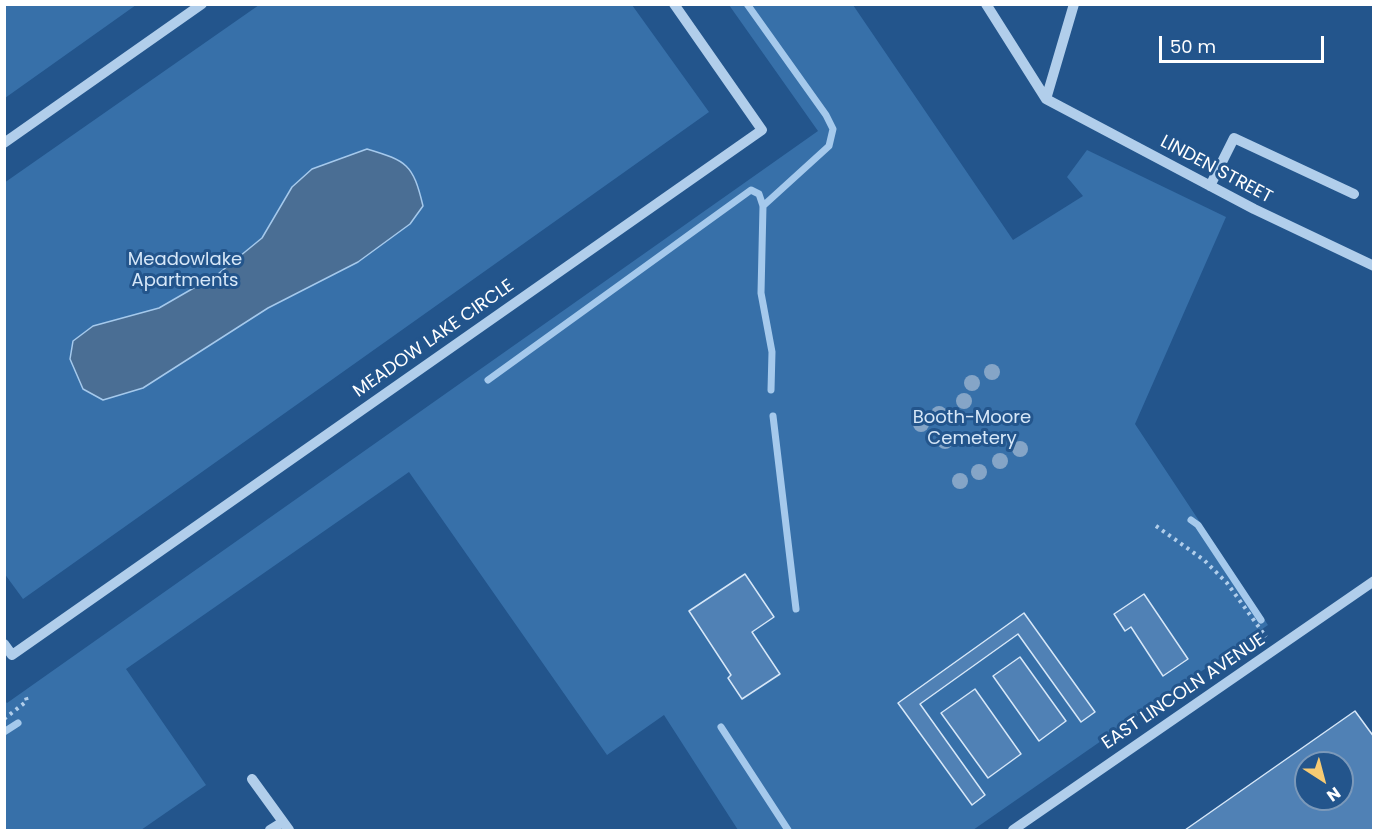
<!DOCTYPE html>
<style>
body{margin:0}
#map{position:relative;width:1378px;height:835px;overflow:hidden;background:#23558c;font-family:Poppins,sans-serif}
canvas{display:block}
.frame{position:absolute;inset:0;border:6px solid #fff;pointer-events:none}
.north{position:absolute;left:1294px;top:751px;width:60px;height:60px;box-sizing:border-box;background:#23558c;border:2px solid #7b99ba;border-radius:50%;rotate:144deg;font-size:16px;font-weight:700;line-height:24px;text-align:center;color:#fff}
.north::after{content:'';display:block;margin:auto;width:21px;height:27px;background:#f7cb73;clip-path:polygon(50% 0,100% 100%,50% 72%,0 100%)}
.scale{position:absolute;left:1159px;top:36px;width:165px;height:27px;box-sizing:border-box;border:3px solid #fff;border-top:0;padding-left:8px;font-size:18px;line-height:21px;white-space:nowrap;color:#fff;-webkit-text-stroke:4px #23558c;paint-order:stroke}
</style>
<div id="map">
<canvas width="1378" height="835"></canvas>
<div class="frame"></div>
<div class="north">N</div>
<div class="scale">50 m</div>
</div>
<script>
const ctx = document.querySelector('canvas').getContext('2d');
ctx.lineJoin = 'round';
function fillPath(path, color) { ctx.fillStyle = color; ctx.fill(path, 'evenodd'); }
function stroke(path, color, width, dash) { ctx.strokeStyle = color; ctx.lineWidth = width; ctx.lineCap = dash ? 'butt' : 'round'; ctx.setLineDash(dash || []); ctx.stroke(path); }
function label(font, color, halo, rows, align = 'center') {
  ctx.font = font + ' Poppins,sans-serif'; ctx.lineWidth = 6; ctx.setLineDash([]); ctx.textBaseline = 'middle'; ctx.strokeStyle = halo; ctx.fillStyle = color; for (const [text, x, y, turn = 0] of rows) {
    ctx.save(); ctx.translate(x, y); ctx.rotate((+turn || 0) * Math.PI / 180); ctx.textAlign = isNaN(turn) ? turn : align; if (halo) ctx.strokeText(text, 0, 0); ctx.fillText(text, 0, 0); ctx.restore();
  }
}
const green = new Path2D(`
 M5 4H136V5L5 98Z
 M259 5H632L709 112 23 599 4 573V183Z
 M729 5H853L1013 240 1083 196 1067 177 1087 150 1226 217 1135 424 1268 625 973 830H738L664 715 607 755 409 472 126 669 206 785 141 830H5L4 700 7 703 818 131Z`);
const water = new Path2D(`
 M367 149C407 161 413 164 423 206L410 224 358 262 268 308 143 388 103 400 83 389 70 359 73 341 93 326 159 308 218 274 262 238 292 187 312 169Z`);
const stream = new Path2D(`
 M747 4 826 115 833 129 829 146 763 206
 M488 380 751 190 759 194 763 206 761 293 772 352 771 390
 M773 416 796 609
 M1191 520 1198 525 1261 620
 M721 727 788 830
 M4 732 18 723`);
const building = new Path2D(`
 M745 574 774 617 752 632 780 674 742 699 728 678 731 675 689 611Z
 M1144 594 1188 659 1163 676 1131 627 1125 631 1114 614Z
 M1024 613 1095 712 1081 722 1018 634 920 704 985 795 972 805 898 703Z
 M1020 657 1066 721 1039 741 993 676Z
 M975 689 1021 754 988 778 941 713Z
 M1355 711 1374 737V830H1185ZM1306 763H1342V799H1306Z`);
const path = new Path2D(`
 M1156 526 1204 560 1227 583 1266 637
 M4 719 27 701 25 694`);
const minor = new Path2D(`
 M986 4 1046 99 1254 209 1374 266
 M1046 99 1074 4
 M4 143 202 4
 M1210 186 1234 138 1354 194
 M4 644 12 655 762 130 674 4
 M252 779 289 830
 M270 830 283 822
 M1013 830 1374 581`);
const trees = [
 [992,372],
 [972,383],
 [964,401],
 [939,414],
 [921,424],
 [945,441],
 [1020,449],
 [1000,461],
 [979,472],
 [960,481]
];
const streetNames = [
 ["LINDEN STREET",1216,170,28],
 ["MEADOW LAKE CIRCLE",434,339,-35],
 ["EAST LINCOLN AVENUE",1184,692,-34]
];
const parkNames = [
 ["Meadowlake",185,260],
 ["Apartments",185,281],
 ["Booth-Moore",972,418],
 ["Cemetery",972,439]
];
fillPath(green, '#3770a9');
fillPath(water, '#4a6e94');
stroke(water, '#a5c9ec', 1.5);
stroke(stream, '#a5c9ec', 7);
fillPath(building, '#5081b5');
stroke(building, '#d6e7f8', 1.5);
stroke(path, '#b1ceeb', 4, [3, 4.5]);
stroke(minor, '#b1ceeb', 10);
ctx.fillStyle = '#85a5c7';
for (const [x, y] of trees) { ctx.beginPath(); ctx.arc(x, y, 8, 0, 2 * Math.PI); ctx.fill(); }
label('18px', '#fff', '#23558c', streetNames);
label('18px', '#d6e7f8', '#23558c', parkNames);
</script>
